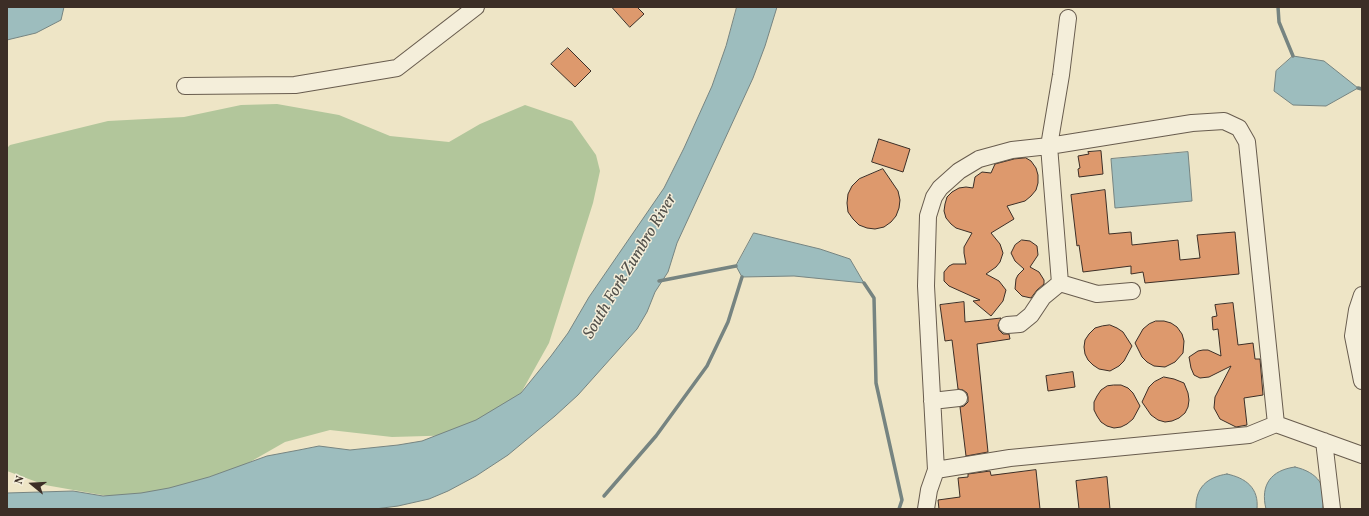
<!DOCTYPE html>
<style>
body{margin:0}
#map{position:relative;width:1369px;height:516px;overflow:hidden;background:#eee5c6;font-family:Vollkorn,serif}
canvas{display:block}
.frame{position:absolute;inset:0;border:8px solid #3c2e26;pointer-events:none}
.north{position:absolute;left:12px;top:464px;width:40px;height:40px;-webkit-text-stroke:3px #f4eeda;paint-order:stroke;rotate:288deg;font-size:11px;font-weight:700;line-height:16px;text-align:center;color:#3c2e26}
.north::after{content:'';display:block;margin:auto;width:14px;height:18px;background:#3c2e26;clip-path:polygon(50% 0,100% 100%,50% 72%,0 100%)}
</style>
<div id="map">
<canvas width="1369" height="516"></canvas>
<div class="frame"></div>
<div class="north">N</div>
</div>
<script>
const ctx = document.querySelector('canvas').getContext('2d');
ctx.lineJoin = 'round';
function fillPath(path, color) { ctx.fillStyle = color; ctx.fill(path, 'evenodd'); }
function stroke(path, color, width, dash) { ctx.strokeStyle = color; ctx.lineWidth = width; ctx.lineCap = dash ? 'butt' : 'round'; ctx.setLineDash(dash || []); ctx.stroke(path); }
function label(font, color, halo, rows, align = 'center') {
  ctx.font = font + ' Vollkorn,serif'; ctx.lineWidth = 3; ctx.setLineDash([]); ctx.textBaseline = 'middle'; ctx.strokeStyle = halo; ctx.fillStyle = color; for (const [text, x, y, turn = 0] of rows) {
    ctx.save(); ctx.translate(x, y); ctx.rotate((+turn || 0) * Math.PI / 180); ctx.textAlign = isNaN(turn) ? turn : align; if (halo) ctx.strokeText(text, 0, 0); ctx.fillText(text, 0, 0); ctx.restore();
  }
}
const green = new Path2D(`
 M277 104 339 115 390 136 449 142 480 124 525 105 572 121 596 155 600 171 593 203 549 343 521 393 461 435 392 437 330 430 285 442 243 466 209 477 188 488 136 501 45 485 7 471V148L10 145 108 121 184 117 241 105Z`);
const water = new Path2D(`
 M7 7H64L61 20 36 33 7 40Z
 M737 7H777L765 46 753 78 677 243 668 272 655 292 647 312 637 329 578 395 555 416 508 455 476 476 448 491 429 499 398 506 375 509H7V493L73 491 103 496 141 493 169 488 209 477 267 456 299 450 319 446 350 450 398 445 422 441 476 420 521 393 551 356 568 333 589 297 664 188 684 148 712 86 726 46Z
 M1293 56 1324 61 1358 88 1326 106 1293 105 1274 91 1276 71Z
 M1188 152 1192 201 1115 208 1111 159Z
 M754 233 820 249 850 259 864 283 794 276 742 277 736 266Z
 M1295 467C1317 472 1329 486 1322 509H1266C1260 485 1271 470 1295 467Z
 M1227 474C1246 478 1259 488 1257 509H1196C1195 488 1207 477 1227 474Z`);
const stream = new Path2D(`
 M1278 7 1279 22 1293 56
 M1358 88 1362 89
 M659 281 736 266
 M864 283 874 298 876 383 902 500 899 509
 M604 496 656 436 707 366 728 322 742 277`);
const building = new Path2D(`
 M612 7H637L644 14 630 27Z
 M568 48 591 71 575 87 551 64Z
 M879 139 910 149 903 172 872 162Z
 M1101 151 1103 174 1079 177 1078 169 1080 168 1078 156 1089 154 1088 152Z
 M1026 158 1031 161 1036 168 1038 175V183L1036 190 1031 196 1025 201 1007 206 1014 219 991 233 1000 244 1003 253 1000 262 996 267 986 274 999 281 1006 290 1003 301 991 316 973 301 980 300 949 286 944 281V272L949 266 953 264H966L964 253V247L972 233 956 228 951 224 946 218 944 211 945 204 947 197 952 192 959 188 966 187 973 188 975 177 982 172 991 173 995 164 1014 159Z
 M883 169 898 191 900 200 899 208 896 216 891 222 884 227 875 229 867 228 859 225 853 219 848 212 847 203 848 194 852 186 859 179Z
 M1105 190 1109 234 1131 232 1132 245 1178 240 1180 260 1200 258 1197 235 1235 232 1239 274 1145 283 1143 272 1131 274V266L1083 272 1079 245 1077 246 1071 195Z
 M1022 240 1030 241 1037 246 1038 255 1030 267 1039 272 1044 280V284L1037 290 1031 298 1022 296 1015 289 1016 279 1018 275 1024 269 1015 261 1011 253 1015 245Z
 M964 302 965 322 1001 318 998 325 999 330 1003 334H1009L1010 339 977 344 988 452 966 456 960 407 964 406 968 402V397L967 393 963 390 958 389 952 340 945 341 940 305Z
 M1233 303 1238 345 1253 343 1255 359H1260L1263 395 1244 398 1247 425 1236 427 1220 419 1214 408 1215 397 1231 366 1209 377 1200 378 1194 375 1191 368 1189 357 1198 351 1203 350H1208L1221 356 1218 329 1213 330 1212 317 1217 316 1215 305Z
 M1156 321H1164L1171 323 1177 327 1182 334 1184 341 1183 353 1175 362 1165 367 1154 366 1147 362 1142 357 1135 343 1143 329 1149 324Z
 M1110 325 1117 328 1123 332 1132 346 1124 361 1119 366 1110 371 1099 369 1093 365 1088 360 1085 354 1084 347 1085 340 1089 334 1095 328 1102 326Z
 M1073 372 1075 387 1048 391 1046 376Z
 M1164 377 1174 379 1184 383 1188 393 1189 400 1188 407 1185 413 1179 418 1172 421 1165 422 1158 420 1151 415 1142 402 1149 387 1154 382Z
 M1114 385H1121L1128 388 1133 393 1140 406 1133 419 1127 424 1121 427 1114 428 1107 426 1101 422 1097 416 1094 410V402L1097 396 1101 390 1107 386Z
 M1036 470 1040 509H939L938 500 960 497 958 478 968 477V474L990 471 991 475Z
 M1107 477 1110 509H1079L1076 481Z`);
const minor = new Path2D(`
 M1068 18 1061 75 1049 146 1060 283 1097 294 1132 291
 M185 86 295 85 397 68 476 7
 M1362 295 1357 310 1353 336 1362 381
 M1007 325 1020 324 1031 315 1043 297 1060 283
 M932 401 959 398
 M1324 441 1332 509
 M936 470 1010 458 1249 435 1276 424 1362 455
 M926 509 929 490 936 470 926 286 928 216 934 197 940 188 959 171 979 159 1012 150 1049 146 1192 123 1224 121 1239 128 1247 142 1276 424`);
const waterNames = [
 ["South Fork Zumbro River",631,267,-59]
];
fillPath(green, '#b2c69b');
fillPath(water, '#9dbdbe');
stroke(water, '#768481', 1);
stroke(stream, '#768481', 3.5);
fillPath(building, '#dd996d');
stroke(building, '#3c2e26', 1);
stroke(minor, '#685c4e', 18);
stroke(minor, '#f4eeda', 16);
label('italic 17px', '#54524c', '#f4eeda', waterNames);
</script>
